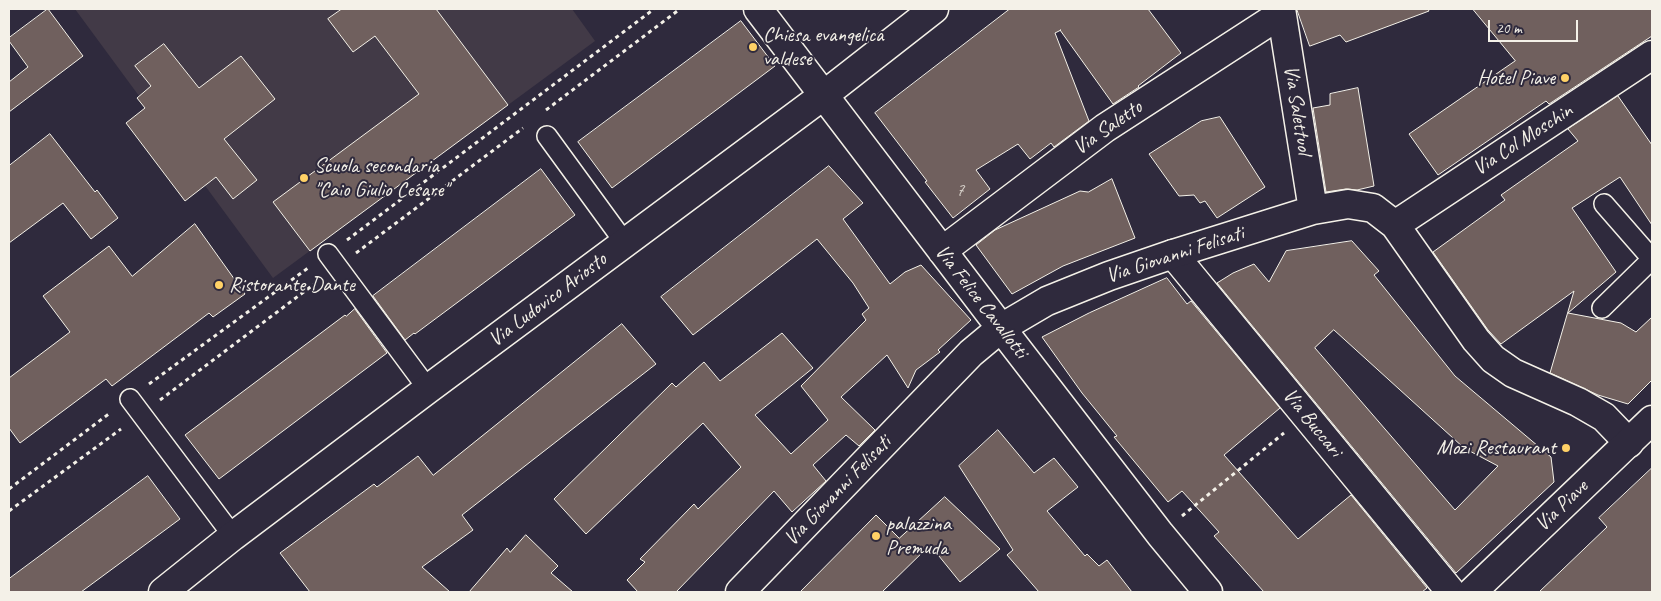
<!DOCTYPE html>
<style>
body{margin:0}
#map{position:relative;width:1661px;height:601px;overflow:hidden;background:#2f2a3d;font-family:Caveat,sans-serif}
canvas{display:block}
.frame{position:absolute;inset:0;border:10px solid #f4f1e8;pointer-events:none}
.scale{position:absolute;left:1488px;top:20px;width:90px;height:22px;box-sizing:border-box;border:2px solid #f4f1e8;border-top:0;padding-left:6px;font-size:15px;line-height:18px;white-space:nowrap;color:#f4f1e8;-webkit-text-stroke:4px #2f2a3d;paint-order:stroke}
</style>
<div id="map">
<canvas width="1661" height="601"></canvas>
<div class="frame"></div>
<div class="scale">20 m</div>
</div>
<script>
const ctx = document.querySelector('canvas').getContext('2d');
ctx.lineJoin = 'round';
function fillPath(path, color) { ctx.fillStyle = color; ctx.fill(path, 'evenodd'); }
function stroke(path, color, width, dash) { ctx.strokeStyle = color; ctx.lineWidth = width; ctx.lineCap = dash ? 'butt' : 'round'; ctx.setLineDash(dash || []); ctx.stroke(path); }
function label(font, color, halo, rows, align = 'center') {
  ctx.font = font + ' Caveat,sans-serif'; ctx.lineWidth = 4; ctx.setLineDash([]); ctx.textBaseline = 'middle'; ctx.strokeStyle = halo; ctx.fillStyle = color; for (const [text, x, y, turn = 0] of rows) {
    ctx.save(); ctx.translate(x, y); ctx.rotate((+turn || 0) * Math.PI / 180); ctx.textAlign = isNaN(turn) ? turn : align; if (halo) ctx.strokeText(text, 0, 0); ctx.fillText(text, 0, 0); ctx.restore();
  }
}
const built = new Path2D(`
 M75 9H572L595 41 273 278Z`);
const building = new Path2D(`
 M48 9 83 56 9 112V82L28 67 9 41V38Z
 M342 9H436L508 105 310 251 273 202 419 94 375 36 353 52 328 19Z
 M1010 9H1148L1181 53 1138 86 1139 87 1113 104 1060 30H1061L1055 33 1089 121 1054 147 1051 143 1030 159 1018 144 976 170 990 189 953 218 925 182 927 181 875 113Z
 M1297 9H1428L1429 11 1346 42 1340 35 1310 46Z
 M1473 9H1652V36L1549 104 1546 101 1438 175 1409 134 1515 61Z
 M741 21 775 66 612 188 578 142Z
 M164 44 199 88 241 56 275 99 224 139 257 180 233 199 216 177 185 201 126 123 145 108 137 98 151 86 135 66Z
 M1358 88 1374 186 1357 190 1346 189 1326 192 1313 108 1330 105V94Z
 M1618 96 1652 145V225L1620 177 1572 208 1616 272 1568 313 1621 323 1636 332 1652 317V380L1628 404 1598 395 1550 373 1574 291 1501 344 1488 330 1433 252 1505 200 1501 195 1578 141 1568 129Z
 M1220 117 1265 187 1217 218 1205 201 1200 203 1194 195 1179 196 1149 154 1201 121Z
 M50 134 95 192 97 190 118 218 91 239 63 203 9 243V166Z
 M829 166 863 203 843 219 890 284 905 272 921 265 971 320 938 350 940 352 916 370 908 388 887 355 841 397 875 430 859 446 846 435 813 465 826 481 792 512 774 491 676 592H638L627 580 645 562 640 559 694 504 698 509 741 467 703 423 586 534 554 499 672 383 676 387 704 362 720 381 782 333 813 368 755 415 791 454 828 420 801 386 866 320 862 314 869 308 853 283 817 239 693 335 661 297Z
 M541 169 575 215 415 334 414 333 405 340 373 296Z
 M1112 179 1135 238 1063 266 1012 294 976 245 995 230 1080 191 1088 192Z
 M195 224 245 294 213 317 209 313 112 386 106 379 20 443 9 428V378L70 332 43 296 109 246 132 276Z
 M1352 241 1379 271 1374 275 1455 376 1551 457 1554 482 1456 573 1217 283 1233 273 1254 264 1269 282 1286 251ZM1334 330 1464 448 1498 466 1455 510 1315 348Z
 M1167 278 1187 304 1191 301 1280 408 1224 455 1298 539 1351 495 1427 588 1422 592H1264L1214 536 1219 532 1182 491 1168 502 1114 437 1117 436 1082 393 1042 337 1089 313Z
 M355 309 387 353 219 479 185 435 345 315 346 316Z
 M622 324 656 364 462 515 473 530 422 567 450 592H310L280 553 374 484 377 487 418 456 433 475Z
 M998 430 1034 473 1054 458 1078 487 1047 511 1085 556 1087 554 1099 566 1107 560 1132 592H1039L1007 555 1013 550 959 466Z
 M1652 468V592H1539L1607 527 1599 518Z
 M148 476 180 519 81 592H9V579Z
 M945 497 1000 549 960 582 930 545 882 592H800L876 515 899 538Z
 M526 535 558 566 551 573 573 592H469L507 548 510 552Z`);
const path = new Path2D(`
 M546 110 680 9
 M347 240 654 9
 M356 253 523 128
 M149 384 308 268
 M160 400 317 282
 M9 489 110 413
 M9 511 121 429
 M1182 516 1284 433`);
const service = new Path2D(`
 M547 136 625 243
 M1604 204 1652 259
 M328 254 428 389
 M1602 308 1652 259
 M130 399 233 536`);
const pedestrian = new Path2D(`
 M1173 254 1451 592`);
const minor = new Path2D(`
 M758 9 1001 328 1160 534 1208 592
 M1281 9 1313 210
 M1395 225 1652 55
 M942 251 1105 128 1281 14
 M163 592 233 536 428 389 824 95 934 9
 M740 592 971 353 1001 328 1047 301 1109 276 1173 254 1313 210 1348 204 1373 208 1395 225 1476 340 1493 359 1513 373 1578 402 1604 417 1629 443`);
const tertiary = new Path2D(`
 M1472 592 1652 420`);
const markers = [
 [753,47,5,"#ffd166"],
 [1565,78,5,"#ffd166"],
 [304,178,5,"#ffd166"],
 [219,285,5,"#ffd166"],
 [1566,448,5,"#ffd166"],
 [876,536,5,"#ffd166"]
];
const numberNames = [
 ["7",960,191]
];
const poiNames = [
 ["Chiesa evangelica",763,35],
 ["valdese",763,59],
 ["Hotel Piave",1555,78,"right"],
 ["Scuola secondaria",314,166],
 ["\"Caio Giulio Cesare\"",314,190],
 ["Ristorante Dante",229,285],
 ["Mozi Restaurant",1556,448,"right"],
 ["palazzina",886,524],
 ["Premuda",886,548]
];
const streetNames = [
 ["Via Salettuol",1297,110,81],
 ["Via Saletto",1108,128,-35],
 ["Via Col Moschin",1523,140,-33],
 ["Via Giovanni Felisati",1175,255,-18],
 ["Via Ludovico Ariosto",548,300,-37],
 ["Via Felice Cavallotti",981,302,52],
 ["Via Buccari",1312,423,51],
 ["Via Giovanni Felisati",838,491,-46],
 ["Via Piave",1562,506,-44]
];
fillPath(built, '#423a47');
fillPath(building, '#70605e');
stroke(building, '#f4f1e8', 1);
stroke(service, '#f4f1e8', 22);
stroke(pedestrian, '#f4f1e8', 31);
stroke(minor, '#f4f1e8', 31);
stroke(tertiary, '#f4f1e8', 31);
stroke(path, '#f4f1e8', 3, [4, 4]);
stroke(service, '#2f2a3d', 19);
stroke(pedestrian, '#2f2a3d', 28);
stroke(minor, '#2f2a3d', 28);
stroke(tertiary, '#2f2a3d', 28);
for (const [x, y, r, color] of markers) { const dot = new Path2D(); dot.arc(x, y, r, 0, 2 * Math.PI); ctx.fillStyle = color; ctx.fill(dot); stroke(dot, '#2f2a3d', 2); }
label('19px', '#d3cdc6', null, numberNames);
label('21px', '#f4f1e8', '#2f2a3d', poiNames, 'left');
label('21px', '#f4f1e8', '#2f2a3d', streetNames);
</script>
